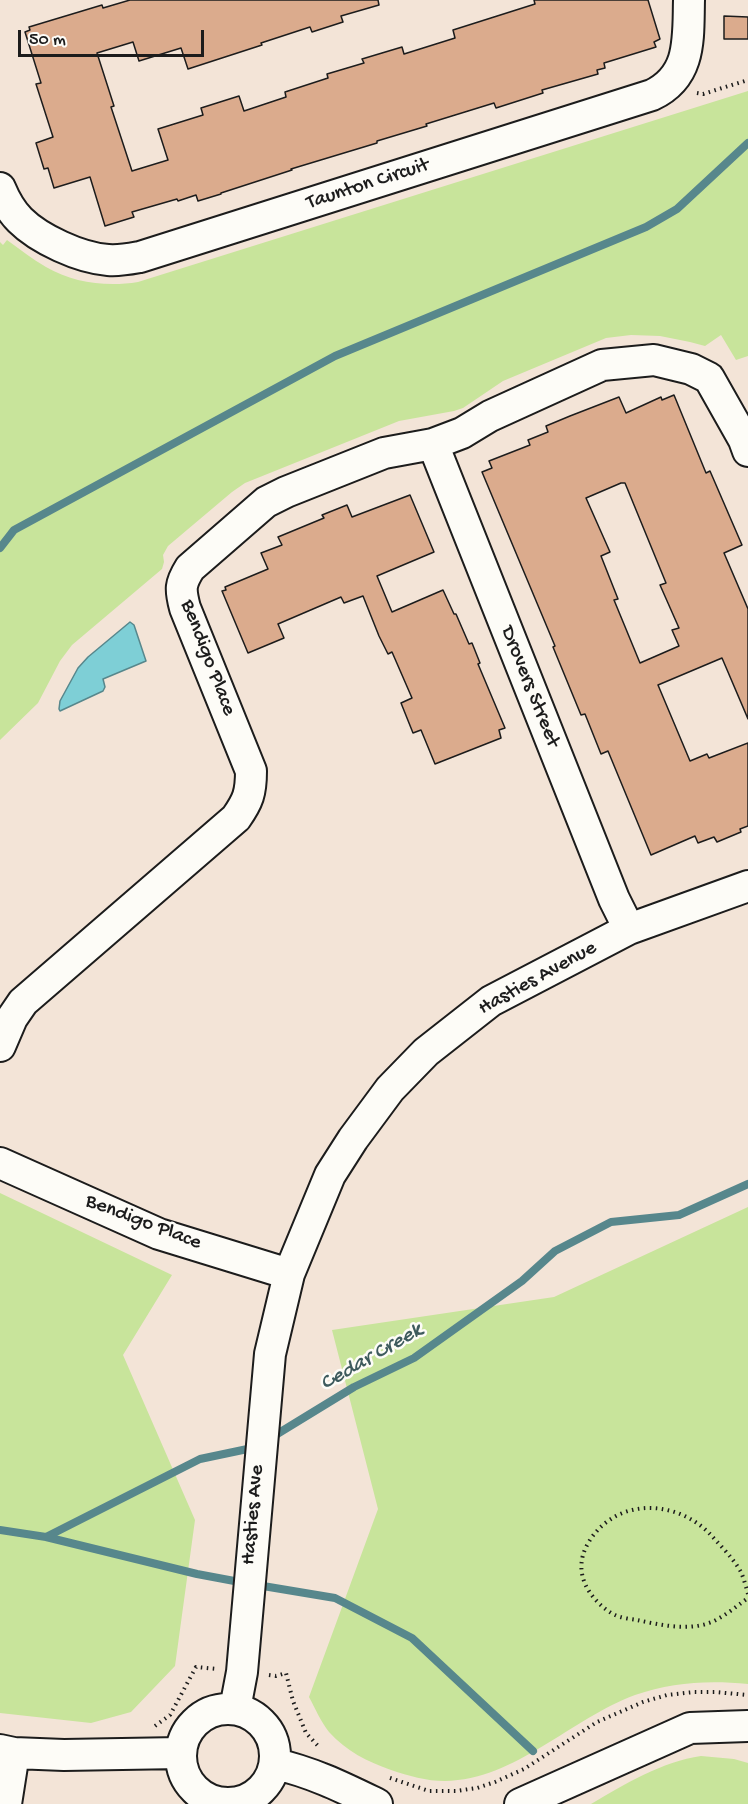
<!DOCTYPE html>
<style>
body{margin:0}
#map{position:relative;width:748px;height:1804px;overflow:hidden;background:#f3e4d7;font-family:"Gochi Hand",sans-serif}
canvas{display:block}
.scale{position:absolute;left:18px;top:30px;width:186px;height:27px;box-sizing:border-box;border:3px solid #1c1c1c;border-top:0;padding-left:8px;font-size:18px;line-height:21px;white-space:nowrap;color:#1c1c1c;-webkit-text-stroke:4px #fdfcf7;paint-order:stroke}
</style>
<div id="map">
<canvas width="748" height="1804"></canvas>
<div class="scale">50 m</div>
</div>
<script>
const ctx = document.querySelector('canvas').getContext('2d');
ctx.lineJoin = 'round';
function fillPath(path, color) { ctx.fillStyle = color; ctx.fill(path, 'evenodd'); }
function stroke(path, color, width, dash) { ctx.strokeStyle = color; ctx.lineWidth = width; ctx.lineCap = dash ? 'butt' : 'round'; ctx.setLineDash(dash || []); ctx.stroke(path); }
function label(font, color, halo, rows, align = 'center') {
  ctx.font = font + ' "Gochi Hand",sans-serif'; ctx.lineWidth = 5; ctx.setLineDash([]); ctx.textBaseline = 'middle'; ctx.strokeStyle = halo; ctx.fillStyle = color; for (const [text, x, y, turn = 0] of rows) {
    ctx.save(); ctx.translate(x, y); ctx.rotate((+turn || 0) * Math.PI / 180); ctx.textAlign = isNaN(turn) ? turn : align; if (halo) ctx.strokeText(text, 0, 0); ctx.fillText(text, 0, 0); ctx.restore();
  }
}
const green = new Path2D(`
 M748 91V356L736 360 721 335 705 346 690 342 660 336 631 335 606 338 503 381 463 408 454 411 399 421 245 483 232 492 168 546 163 555 164 562 162 569 72 645 60 661 38 703 0 740V242L3 245 7 240C20 249 32 259 46 267 73 283 107 287 138 282Z
 M0 1193 172 1275 123 1355 195 1520 175 1666 131 1712 91 1723 0 1713Z
 M748 1207V1684C709 1680 672 1682 635 1695 572 1718 515 1780 445 1781 426 1781 409 1776 391 1770 368 1762 346 1751 329 1732 321 1722 315 1708 309 1697L378 1509 332 1330 554 1297Z
 M701 1756 734 1759 748 1763V1804H591C623 1785 663 1761 701 1756Z`);
const water = new Path2D(`
 M130 622 134 625 146 661 103 679 105 687 103 691 60 711 59 709 60 701 78 668 88 657Z`);
const stream = new Path2D(`
 M0 548 14 530 335 356 646 227 677 209 748 143
 M269 1439 354 1387 414 1358 522 1281 555 1251 611 1222 679 1215 748 1184
 M0 1530 46 1537 200 1459 257 1447
 M46 1537 197 1574 245 1583
 M257 1585 335 1598 412 1638 533 1751`);
const building = new Path2D(`
 M130 0H378L379 5 341 16 343 22 312 32 310 27 261 43 262 45 188 69 181 48 139 61 133 42 97 53 114 106 111 107 132 171 168 160 158 129 203 115 201 108 239 96 244 111 286 97 285 92 328 78 327 74 364 63 362 59 402 47 404 54 455 38 453 30 535 4 534 0H648L660 39 654 42 656 47 604 63 605 68 597 70 598 74 542 90 543 93 496 108 494 103 426 124 427 126 377 141V143L291 169 292 170 221 193V194L198 201 196 195 178 201 177 199 132 212 134 217 105 226 90 177 54 188 48 168 44 169 36 143 53 137 36 84 41 83 25 32 30 30 29 27 102 5 103 8Z
 M724 16 748 17V39H724Z
 M674 395 706 473 710 471 742 545 724 553 748 609V719L722 658 658 685 690 761 707 754 709 758 748 743V826L740 829 741 832 717 842 714 837 698 843 695 836 651 855 608 751 601 754 585 714 581 715 553 647 555 646 482 472 492 468 489 461 530 445 528 440 548 432 546 426 570 416 619 397 626 413 661 397 662 400ZM621 483H625L666 583 660 585 679 628 672 630 679 646 640 663 614 600 618 599 601 556 610 552 586 498Z
 M410 495 434 552 377 576 392 612 443 590 454 614H456L469 644 472 643 480 663 478 664 505 728 499 730 501 738 435 764 421 730 413 733 401 703 412 698 392 652 388 654 379 636 363 596 344 603 341 597 278 624 284 638 248 653 222 591 226 590 225 587 268 569 261 553 282 545 278 537 324 518 322 515 347 505 352 517Z`);
const path = new Path2D(`
 M697 93 703 94 748 80
 M748 1594C746 1587 744 1579 741 1572 733 1558 720 1545 709 1533 676 1500 618 1497 590 1540 577 1560 579 1580 594 1598 600 1605 607 1611 615 1615 621 1618 630 1619 637 1620 661 1625 690 1632 714 1621 726 1615 737 1606 748 1598
 M269 1675 276 1676 286 1673 293 1701 306 1733 320 1748
 M155 1726 170 1715 196 1667 217 1669
 M390 1778 429 1791H456L477 1788 495 1782 524 1769 597 1722 643 1702 667 1695 694 1692H715L748 1695`);
const minor = new Path2D(`
 M0 188C5 200 11 211 20 220 39 239 80 258 108 260 119 261 129 259 140 257L652 95C692 76 688 38 689 0
 M433 444 614 899 629 929
 M0 1046 12 1018 23 1002 236 818C248 801 251 793 251 771L185 608C180 589 180 584 190 568L266 502 286 492 384 453 433 444 462 433 490 416 602 365 654 360 691 369 709 378 744 440 748 451
 M0 1163 159 1234 289 1274
 M181 1756a47 47 0 1 1 94 0a47 47 0 1 1-94 0Z
 M235 1709 242 1672 270 1354 289 1274 330 1175 353 1139 390 1089 426 1052 491 1001 629 929 748 886
 M0 1750 14 1753 64 1755 180 1753
 M275 1764C312 1772 344 1788 377 1804
 M6 1804 14 1753
 M520 1804 690 1728 748 1726`);
const streetNames = [
 ["Taunton Circuit",368,185,-18],
 ["Bendigo Place",207,658,69],
 ["Drovers Street",529,687,68],
 ["Hasties Avenue",538,979,-29],
 ["Bendigo Place",143,1223,21],
 ["Hasties Ave",254,1515,-85]
];
const waterNames = [
 ["Cedar Creek",372,1358,-30]
];
fillPath(green, '#c8e49b');
fillPath(water, '#7ecfd6');
stroke(water, '#57878c', 1.5);
stroke(stream, '#57878c', 8);
fillPath(building, '#dbab8d');
stroke(building, '#1c1c1c', 1.5);
stroke(minor, '#1c1c1c', 34);
stroke(path, '#1c1c1c', 4, [1.5, 4.5]);
stroke(minor, '#fdfcf7', 30);
label('21px', '#1c1c1c', '#fdfcf7', streetNames);
label('italic 22px', '#3e5b5d', '#fdfcf7', waterNames);
</script>
